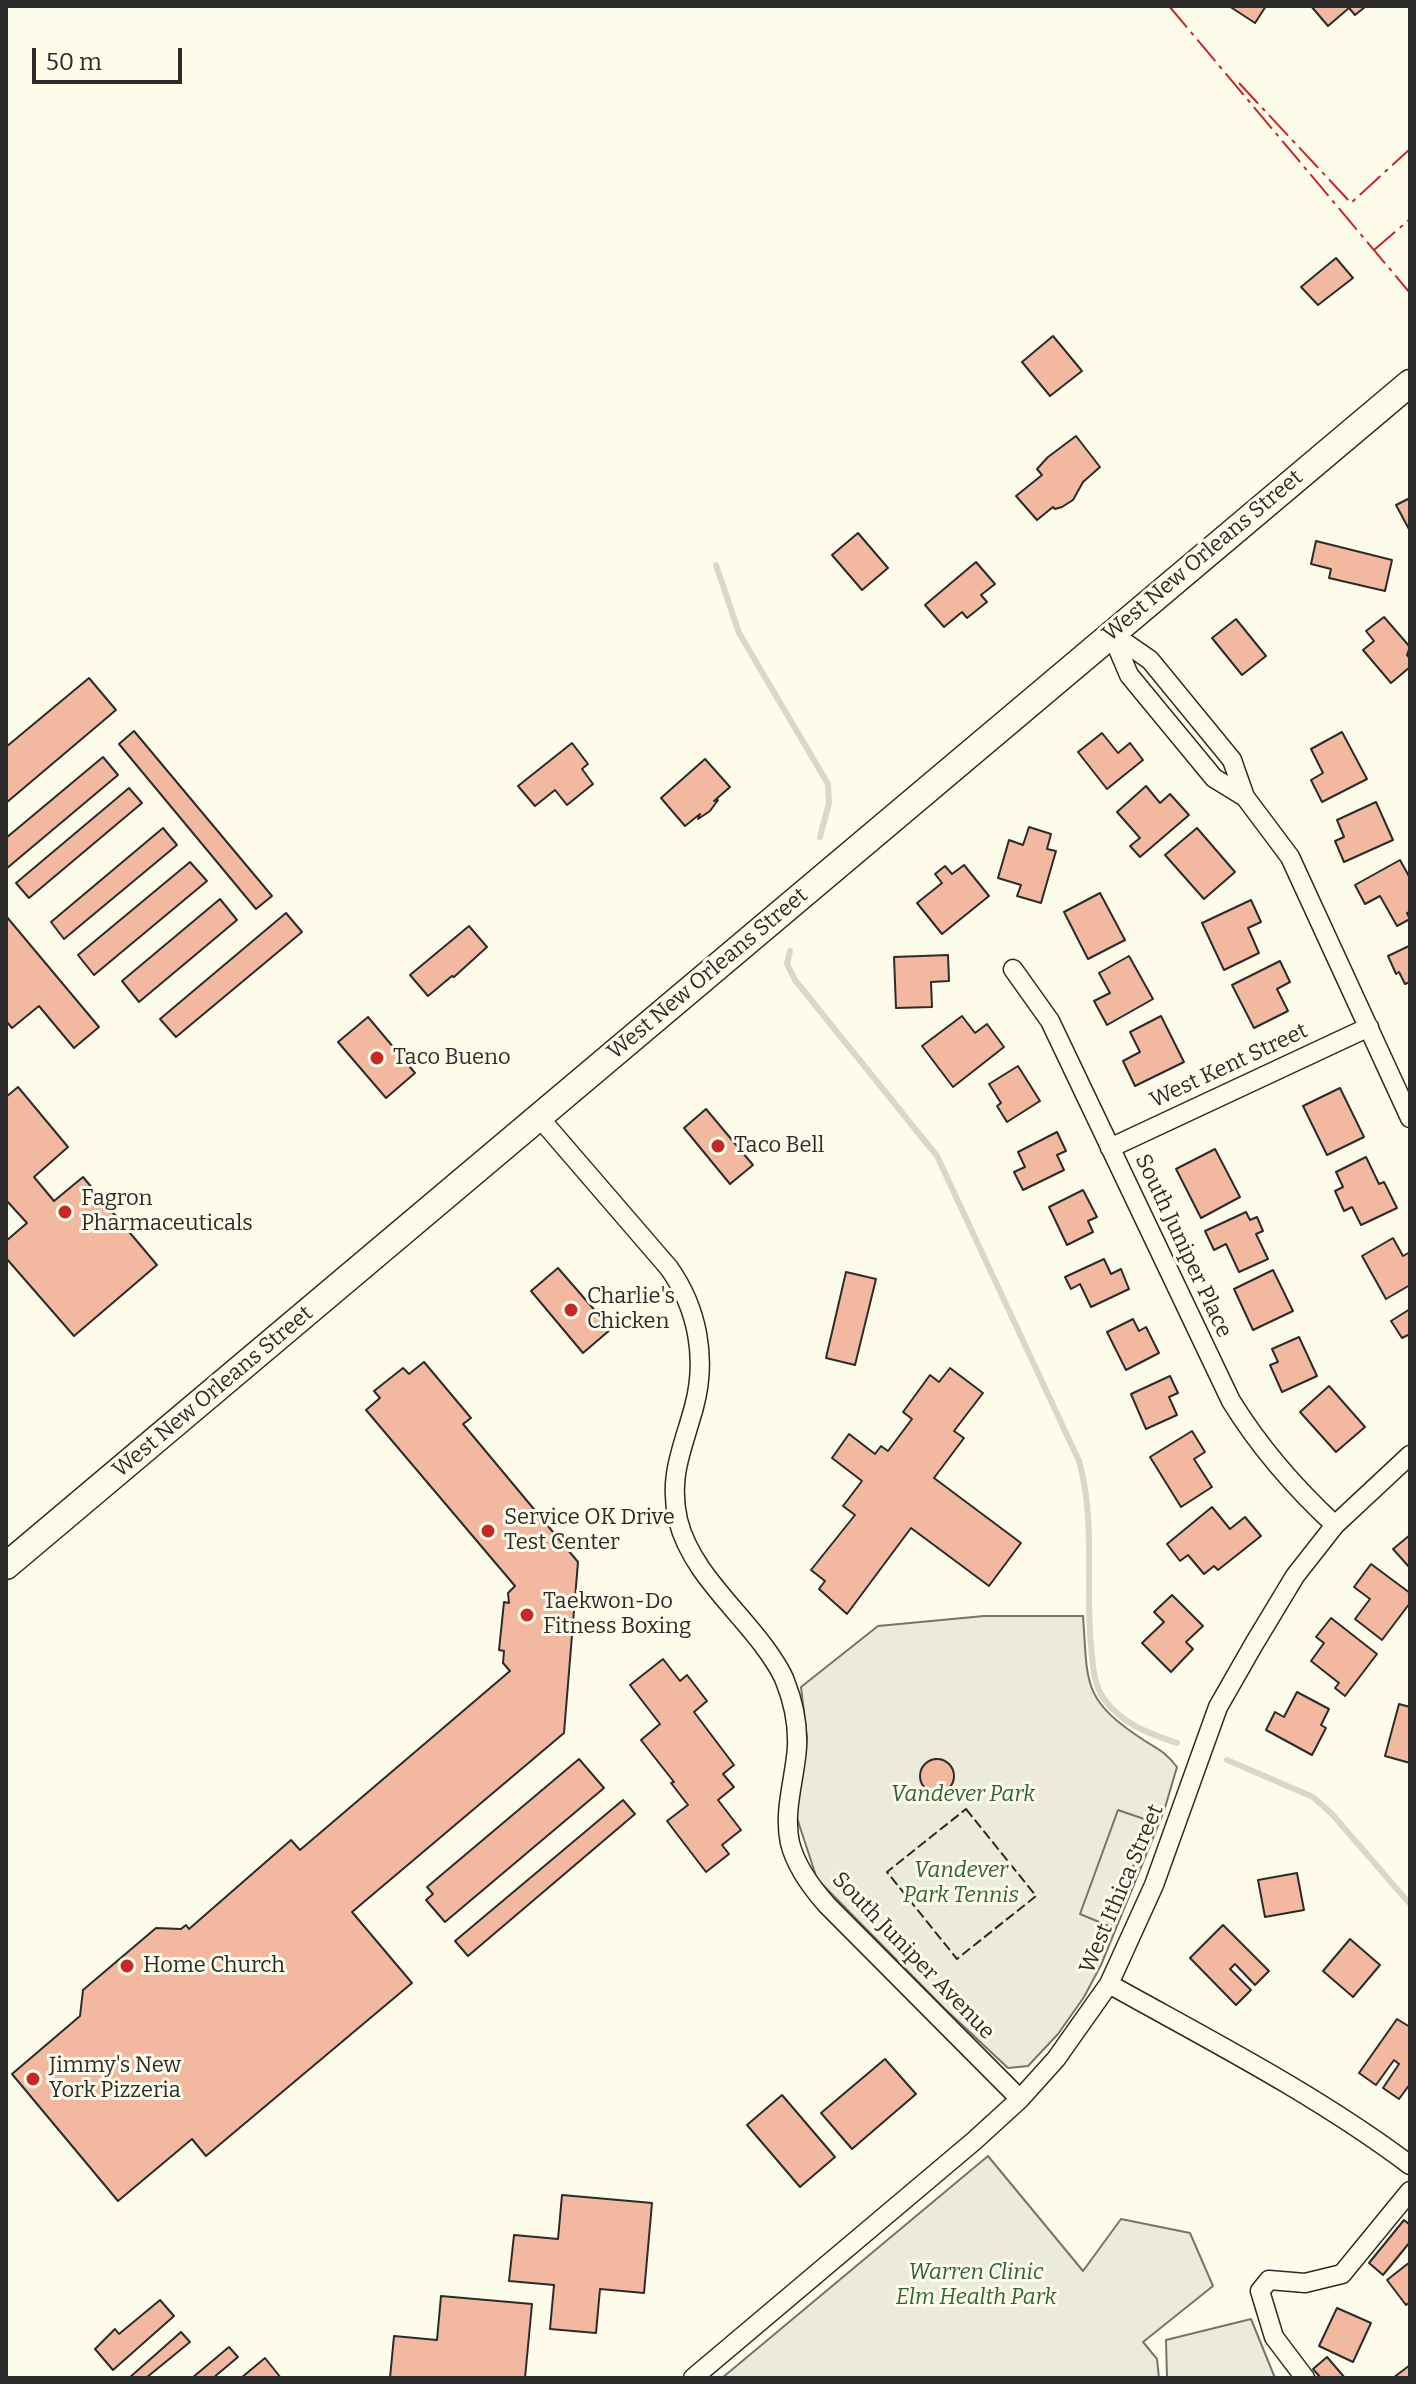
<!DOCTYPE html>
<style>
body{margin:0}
#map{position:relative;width:1416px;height:2384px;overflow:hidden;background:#fdfbea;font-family:Bitter,serif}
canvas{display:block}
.frame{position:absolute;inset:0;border:8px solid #2b2b2b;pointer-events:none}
.scale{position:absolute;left:32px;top:48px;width:150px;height:36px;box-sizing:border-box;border:4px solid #2b2b2b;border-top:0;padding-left:10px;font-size:24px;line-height:28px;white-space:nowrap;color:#2b2b2b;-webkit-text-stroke:6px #fdfbea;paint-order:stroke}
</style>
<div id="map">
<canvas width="1416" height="2384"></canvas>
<div class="frame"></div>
<div class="scale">50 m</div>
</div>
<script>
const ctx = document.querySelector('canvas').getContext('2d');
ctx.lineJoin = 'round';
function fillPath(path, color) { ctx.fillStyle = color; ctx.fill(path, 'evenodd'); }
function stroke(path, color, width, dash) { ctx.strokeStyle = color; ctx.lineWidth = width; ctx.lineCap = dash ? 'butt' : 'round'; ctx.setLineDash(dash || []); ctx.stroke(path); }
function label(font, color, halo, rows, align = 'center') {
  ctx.font = font + ' Bitter,serif'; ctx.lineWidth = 6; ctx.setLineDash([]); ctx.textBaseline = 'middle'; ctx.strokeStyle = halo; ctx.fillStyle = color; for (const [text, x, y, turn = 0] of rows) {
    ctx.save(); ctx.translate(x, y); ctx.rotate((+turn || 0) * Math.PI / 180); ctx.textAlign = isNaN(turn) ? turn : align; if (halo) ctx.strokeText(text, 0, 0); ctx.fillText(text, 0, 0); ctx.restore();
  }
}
const green = new Path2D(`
 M984 1616H1083C1088 1681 1081 1698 1139 1737 1156 1749 1163 1749 1177 1767L1164 1811 1101 1965 1084 1997 1058 2034 1028 2066 1008 2068 944 2008 817 1879 796 1815 807 1738 801 1687 878 1626Z
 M988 2156 1083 2271 1121 2219 1190 2233 1213 2286 1143 2342 1157 2359 1159 2378H722Z
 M1251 2319 1275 2378H1167L1166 2340Z`);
const parking = new Path2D(`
 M1118 1810 1150 1821 1111 1927 1080 1914Z`);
const stream = new Path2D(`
 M716 565 739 633 828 784 829 803 820 837
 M790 951 787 964 795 980 937 1156 1079 1461C1096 1520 1085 1586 1091 1646 1093 1665 1093 1683 1104 1699 1122 1724 1150 1734 1177 1743
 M1227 1760 1313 1797 1332 1814 1410 1904`);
const building = new Path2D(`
 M1229 6H1266L1255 23Z
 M1311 6H1363L1365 7 1355 15 1349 8 1328 26Z
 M1336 258 1353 278 1318 305 1301 287Z
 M1053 336 1082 371 1050 396 1022 362Z
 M1076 436 1100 467 1083 482 1073 500 1062 507 1055 509 1053 507 1037 520 1016 496 1042 475 1037 469 1048 457Z
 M1410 498V531L1396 505Z
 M858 533 888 568 862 590 832 555Z
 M1316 541 1392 560 1385 591 1329 578 1331 569 1311 564Z
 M976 562 995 584 981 595 987 602 967 618 962 612 944 627 925 605Z
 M1384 617 1410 647 1407 655 1410 659V667L1391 683 1363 650 1374 641 1366 631Z
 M1236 619 1266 656 1242 675 1212 638Z
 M89 678 116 710 6 803V747Z
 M134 731 272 896 256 909 119 744Z
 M1342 732 1367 779 1322 802 1311 780 1323 773 1311 749Z
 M1102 733 1118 753 1130 743 1143 760 1107 789 1078 752Z
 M572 743 588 764 582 769 593 784 567 805 555 790 535 806 518 786Z
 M103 757 118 775 6 869V838Z
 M705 759 730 787 714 801 718 800 710 811 698 819 700 814 685 826 661 798Z
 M1146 786 1160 803 1170 794 1189 815 1140 857 1130 846 1140 838 1117 812Z
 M129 788 142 803 29 898 16 883Z
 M1376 802 1393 840 1344 862 1335 841 1344 837 1337 820Z
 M1029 827 1051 834 1047 849 1056 851 1041 903 1017 896 1021 885 998 878 1009 840 1023 845Z
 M163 828 177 845 64 939 51 922Z
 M1197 828 1235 872 1204 899 1165 855Z
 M1400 860 1410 878V912L1407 913 1410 919 1397 926 1380 896 1365 904 1355 885Z
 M190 862 207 881 94 975 78 955Z
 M964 865 989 896 942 934 917 903 942 883 935 874 945 866 952 874Z
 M1100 893 1125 940 1088 959 1064 912Z
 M220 899 237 920 139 1002 122 981Z
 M1251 900 1261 922 1248 928 1259 953 1224 970 1202 923Z
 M286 913 302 932 176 1037 160 1019Z
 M6 916 99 1027 74 1048 39 1006 12 1028 6 1021Z
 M469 926 487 947 454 977 452 976 428 996 410 975Z
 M1409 946 1410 982 1405 984 1399 972 1396 974 1388 956Z
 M948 955 949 981 931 982 932 1007 896 1008 894 957Z
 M1129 956 1153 999 1107 1025 1094 1001 1110 993 1099 973Z
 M1280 961 1290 982 1277 989 1288 1011 1254 1028 1232 985Z
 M962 1016 975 1033 987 1024 1004 1047 953 1087 922 1046Z
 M1161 1016 1184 1062 1135 1086 1123 1061 1140 1052 1130 1032Z
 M368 1017 415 1073 386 1098 338 1042Z
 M1018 1066 1040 1101 1007 1122 997 1106 1001 1103 989 1084Z
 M18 1087 68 1147 34 1177 54 1201 83 1177 157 1265 74 1336 6 1258V1241L27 1223 6 1200V1097Z
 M1340 1088 1364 1137 1327 1155 1303 1106Z
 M706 1109 753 1165 730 1184 684 1128Z
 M1057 1132 1066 1151 1057 1155 1064 1170 1023 1190 1014 1172 1025 1167 1018 1152Z
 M1215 1149 1240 1197 1201 1218 1176 1169Z
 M1366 1157 1379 1184 1384 1182 1397 1208 1361 1225 1352 1207 1344 1211 1335 1191 1343 1187 1336 1172Z
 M1083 1190 1097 1217 1088 1221 1093 1232 1067 1245 1049 1207Z
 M1246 1212 1250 1220 1257 1217 1263 1231 1256 1234 1268 1259 1239 1272 1226 1244 1214 1250 1205 1231Z
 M1393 1238 1403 1256 1410 1252V1285L1386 1299 1362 1256Z
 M1104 1259 1111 1274 1121 1269 1129 1289 1091 1307 1080 1284 1071 1289 1065 1277Z
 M558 1268 611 1329 583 1353 531 1291Z
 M1273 1270 1293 1311 1253 1330 1234 1289Z
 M846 1272 876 1279 855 1365 826 1358Z
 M1410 1309V1334L1402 1338 1391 1321Z
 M1133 1319 1139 1331 1146 1327 1159 1353 1126 1370 1107 1332Z
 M1299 1337 1317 1376 1282 1392 1270 1365 1278 1362 1272 1349Z
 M424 1362 471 1418 463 1424 578 1562 564 1733 352 1912 412 1983 206 2156 192 2139 118 2201 12 2074 80 2016 83 1990 156 1928 181 1929 186 1925 189 1929 291 1840 300 1850 510 1671 503 1663 504 1651 499 1650 504 1602 509 1603 508 1593 515 1586 366 1410 380 1398 374 1391 403 1368 409 1374Z
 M950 1368 983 1393 954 1431 964 1438 934 1478 1021 1543 989 1586 911 1528 847 1614 819 1589 825 1581 811 1570 855 1515 843 1506 862 1481 832 1458 849 1434 875 1454 881 1446 888 1451 912 1419 903 1412 930 1375 939 1382Z
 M1170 1376 1178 1393 1169 1397 1177 1415 1146 1429 1131 1394Z
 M1329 1386 1365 1427 1336 1452 1300 1412Z
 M1192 1431 1205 1452 1194 1459 1212 1487 1181 1507 1150 1457Z
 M1212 1507 1230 1529 1245 1517 1261 1536 1218 1570 1214 1566 1204 1574 1188 1555 1180 1561 1167 1544Z
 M1410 1535V1568L1393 1549Z
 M1371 1564 1410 1593V1603L1382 1640 1355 1619 1370 1599 1354 1587Z
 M1172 1595 1203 1626 1186 1642 1193 1649 1171 1672 1142 1643 1164 1622 1154 1612Z
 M1331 1618 1377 1654 1345 1696 1335 1688 1339 1683 1311 1661 1324 1643 1316 1637Z
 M663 1659 680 1681 687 1675 707 1701 694 1712 734 1765 723 1774 734 1787 718 1800 741 1830 722 1845 729 1854 706 1872 667 1821 688 1805 671 1783 674 1782 641 1740 660 1724 630 1685Z
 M1297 1692 1329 1709 1321 1725 1326 1728 1312 1755 1266 1730 1275 1712 1284 1717Z
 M1399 1704 1410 1707V1763L1385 1756Z
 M579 1759 604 1788 445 1922 426 1900 433 1894 427 1887Z
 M920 1776a17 17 0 1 1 34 0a17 17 0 1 1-34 0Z
 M623 1800 635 1814 468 1956 455 1941Z
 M1297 1873 1304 1910 1265 1917 1258 1880Z
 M1223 1925 1269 1971 1255 1985 1235 1964 1230 1969 1251 1990 1236 2005 1190 1958Z
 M1350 1939 1380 1965 1353 1997 1323 1971Z
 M1397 2019 1410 2027V2084L1399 2099 1383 2088 1399 2064 1394 2060 1376 2085 1359 2073Z
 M885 2059 916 2094 852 2149 821 2113Z
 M782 2095 835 2157 800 2187 747 2125Z
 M562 2195 652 2203 644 2293 600 2289 596 2333 550 2329 554 2285 509 2281 514 2235 558 2239Z
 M1404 2220 1410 2225V2242L1383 2275 1369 2263Z
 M1410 2262V2302L1406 2305 1387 2280Z
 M441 2296 532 2304 525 2378H390L394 2336 437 2340Z
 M160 2300 174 2316 113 2370 95 2349 115 2329 119 2334Z
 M1337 2308 1371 2323 1353 2362 1319 2346Z
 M181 2332 190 2342 146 2378H129Z
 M229 2347 238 2357 213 2378H192Z
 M1327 2357 1345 2378H1321L1313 2369Z
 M265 2358 281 2378H241Z
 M1410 2365V2378H1393Z`);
const street = new Path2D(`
 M1111 633 1150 660 1232 760 1245 797 1290 857 1410 1118
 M1112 635 1129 675 1214 778 1245 797
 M1013 969 1050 1021 1231 1401C1260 1448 1295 1488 1335 1525
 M538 1116 669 1268C698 1309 707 1359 694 1407 683 1448 668 1476 678 1520 690 1569 734 1606 763 1645 771 1656 780 1668 785 1681 793 1701 798 1725 797 1747 795 1779 783 1811 790 1843 796 1867 811 1887 827 1905L1020 2099
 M1110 1148 1369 1027
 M1109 1984C1211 2041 1317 2095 1410 2165
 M693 2378 974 2141 1020 2099 1056 2059 1109 1984 1154 1885 1218 1707 1254 1644 1295 1576 1335 1525 1410 1455
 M1305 2378 1274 2337 1260 2291 1269 2280 1305 2283 1342 2274 1410 2191`);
const secondary = new Path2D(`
 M6 1566 1410 383`);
const fence = new Path2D(`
 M966 1809 1036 1896 957 1959 887 1872Z`);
const power = new Path2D(`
 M1169 6 1410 293
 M1239 83 1351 203 1410 149
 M1374 250 1410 219`);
const markers = [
 [377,1058,8,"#c62828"],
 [718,1146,8,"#c62828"],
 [65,1212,8,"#c62828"],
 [571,1310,8,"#c62828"],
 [488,1531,8,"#c62828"],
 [527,1615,8,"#c62828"],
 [127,1966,8,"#c62828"],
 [33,2079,8,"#c62828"]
];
const streetNames = [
 ["West New Orleans Street",1203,556,-40],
 ["West New Orleans Street",708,974,-40],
 ["West Kent Street",1229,1066,-25],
 ["South Juniper Place",1183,1246,65],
 ["West New Orleans Street",213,1392,-40],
 ["West Ithica Street",1122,1889,-67],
 ["South Juniper Avenue",913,1956,46]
];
const poiNames = [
 ["Taco Bueno",393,1058],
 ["Taco Bell",734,1146],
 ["Fagron",81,1199],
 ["Pharmaceuticals",81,1224],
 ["Charlie's",587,1297],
 ["Chicken",587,1322],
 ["Service OK Drive",504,1518],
 ["Test Center",504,1543],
 ["Taekwon-Do",543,1602],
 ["Fitness Boxing",543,1627],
 ["Home Church",143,1966],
 ["Jimmy's New",49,2066],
 ["York Pizzeria",49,2091]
];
const parkNames = [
 ["Vandever Park",963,1795],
 ["Vandever",961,1871],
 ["Park Tennis",961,1896],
 ["Warren Clinic",976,2273],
 ["Elm Health Park",976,2298]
];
fillPath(green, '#ecebdb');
stroke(green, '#74746e', 2);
fillPath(parking, '#eceadb');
stroke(parking, '#74746e', 2);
stroke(stream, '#d8d7c9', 6);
fillPath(building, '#f2b8a0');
stroke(building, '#2b2b2b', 2);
stroke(street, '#2b2b2b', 21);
stroke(secondary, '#2b2b2b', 29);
stroke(street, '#fdfbea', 18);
stroke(secondary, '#fdfbea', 26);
stroke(fence, '#2b2b2b', 2, [10, 4]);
stroke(power, '#c62828', 2, [28, 6, 4, 6]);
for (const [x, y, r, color] of markers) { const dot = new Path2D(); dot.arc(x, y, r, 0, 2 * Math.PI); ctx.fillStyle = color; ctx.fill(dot); stroke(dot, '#fdfbea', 3); }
label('22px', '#2b2b2b', '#fdfbea', streetNames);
label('22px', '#2b2b2b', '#fdfbea', poiNames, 'left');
label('italic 22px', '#34623c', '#fdfbea', parkNames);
</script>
